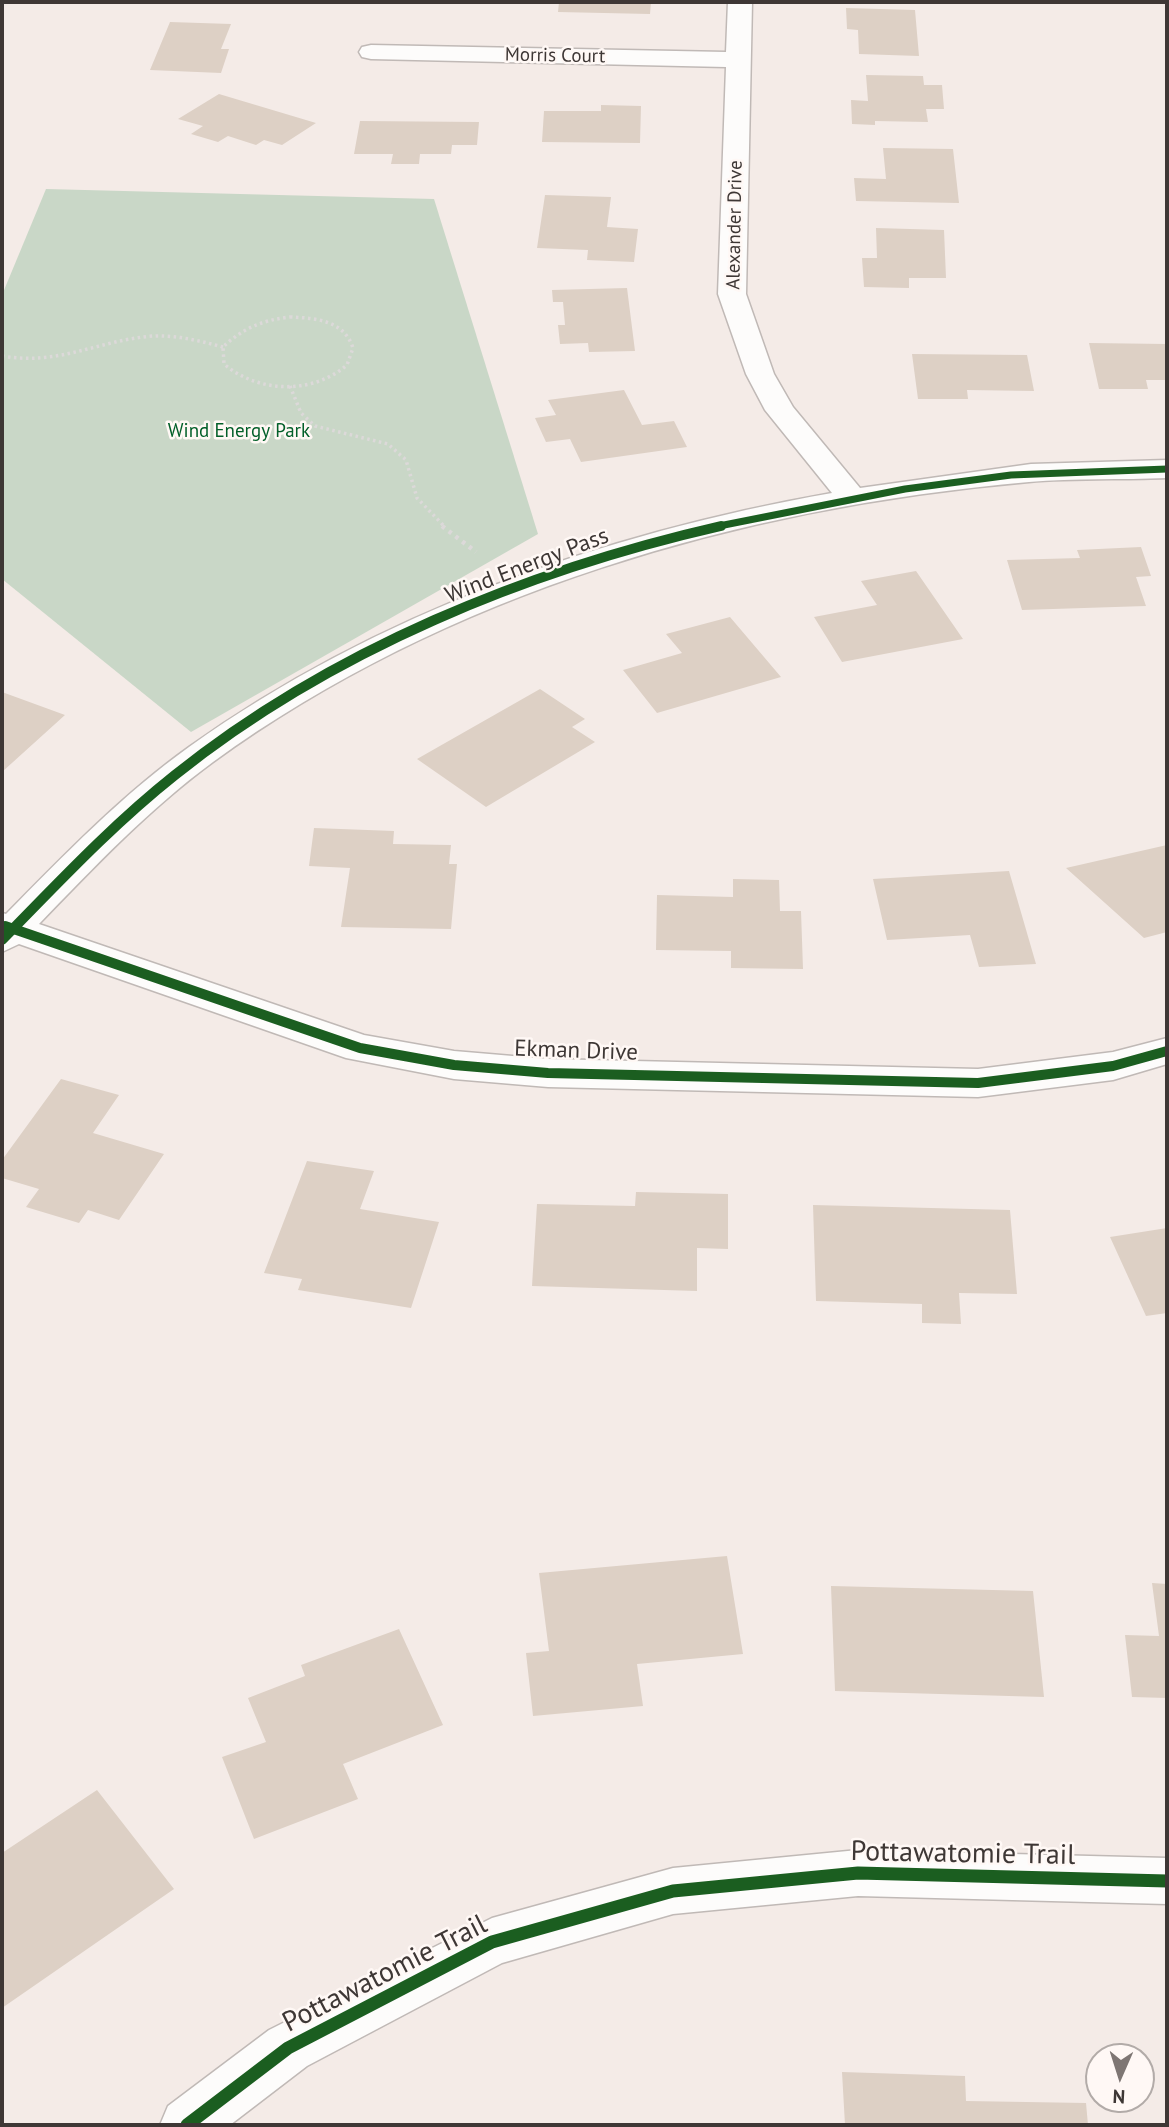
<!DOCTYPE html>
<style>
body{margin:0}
#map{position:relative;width:1169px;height:2127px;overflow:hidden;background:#f4ebe7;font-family:"PT Sans",sans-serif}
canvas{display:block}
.frame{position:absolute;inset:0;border:4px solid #3e3735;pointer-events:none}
.north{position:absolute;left:1085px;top:2043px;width:70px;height:70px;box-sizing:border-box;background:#fff8f5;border:2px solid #b2aba8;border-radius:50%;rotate:183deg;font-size:19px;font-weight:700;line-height:28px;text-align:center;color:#3e3735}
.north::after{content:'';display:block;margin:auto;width:24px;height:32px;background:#7e7673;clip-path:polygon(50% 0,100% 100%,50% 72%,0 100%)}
</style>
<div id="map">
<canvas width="1169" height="2127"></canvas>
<div class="frame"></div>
<div class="north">N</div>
</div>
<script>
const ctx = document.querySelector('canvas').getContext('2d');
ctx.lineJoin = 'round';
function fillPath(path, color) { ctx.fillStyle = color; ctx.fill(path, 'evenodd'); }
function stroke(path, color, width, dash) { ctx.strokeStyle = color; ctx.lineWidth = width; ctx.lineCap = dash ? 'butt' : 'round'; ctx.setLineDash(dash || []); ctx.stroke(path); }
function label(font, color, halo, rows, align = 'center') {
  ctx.font = font + ' "PT Sans",sans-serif'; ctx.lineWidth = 5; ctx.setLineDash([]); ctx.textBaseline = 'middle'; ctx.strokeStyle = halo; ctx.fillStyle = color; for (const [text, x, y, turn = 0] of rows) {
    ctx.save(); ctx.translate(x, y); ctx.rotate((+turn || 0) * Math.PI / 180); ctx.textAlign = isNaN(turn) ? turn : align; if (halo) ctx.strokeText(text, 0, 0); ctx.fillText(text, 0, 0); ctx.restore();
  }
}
const green = new Path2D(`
 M46 189 434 199 538 534 191 732 2 579V295Z`);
const building = new Path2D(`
 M559 2H651L650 14 558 12Z
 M846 8 915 10 919 56 859 54 858 30 847 29Z
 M170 22 231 24 221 49H229L221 73 150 70Z
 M866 75 923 76 924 85H942L944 109H926L928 122 875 121V125L852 124 851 100 868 101Z
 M219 94 316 123 282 145 264 140 256 145 228 136 218 142 191 134 203 126 178 119Z
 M601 105 641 106 640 143 542 142 544 111H601Z
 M360 121 479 122 477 145H452L451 154H420L419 164H391L393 154H354Z
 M883 148 953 149 959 203 856 201 854 178 886 179Z
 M545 195 611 197 607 227 638 229 634 262 587 260 588 250 537 248Z
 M876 228 944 230 946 278H909V288L864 287 862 258H877Z
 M627 288 635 351 589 352 588 343 560 344 558 325H565L563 302H553L552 290Z
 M1089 343 1167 344V380H1146L1148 389H1099Z
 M912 354 1027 355 1034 391 967 390 968 399H918Z
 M624 390 642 425 674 421 687 447 581 462 570 439 546 442 535 418 556 415 548 400Z
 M1141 547 1151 576 1136 577 1146 606 1022 610 1007 560 1080 558 1077 550Z
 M916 571 963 639 842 662 814 617 877 605 861 581Z
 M730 617 781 677 657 713 623 670 682 653 666 634Z
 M540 689 585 719 572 727 595 742 486 807 417 759Z
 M2 692 65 715 2 772Z
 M314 828 394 831 393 844 451 845 449 864H457L451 929 341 927 350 868 309 866Z
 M1167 845V932L1144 938 1066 868Z
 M1009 871 1036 964 979 967 970 935 887 940 873 879Z
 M733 879 779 880 780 911H801L803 969 731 968V951L656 950 657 895 733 897Z
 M61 1079 119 1095 93 1133 164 1154 119 1220 88 1210 79 1223 26 1207 39 1189 2 1178V1160Z
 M307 1161 374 1171 360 1209 439 1222 411 1308 298 1290 302 1279 264 1273Z
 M636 1192 728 1194V1249L697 1248V1291L532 1286 537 1204 635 1206Z
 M813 1205 1010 1210 1017 1294 959 1293 961 1324 922 1323V1304L816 1301Z
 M1167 1228V1313L1146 1316 1110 1237Z
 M727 1556 743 1654 637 1664 643 1706 533 1716 526 1653 549 1651 539 1573Z
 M1152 1583 1167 1584V1698L1132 1697 1125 1635 1159 1636Z
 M831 1586 1033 1591 1044 1697 835 1691Z
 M399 1629 443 1725 343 1764 358 1799 254 1839 222 1757 266 1742 248 1698 305 1676 301 1665Z
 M97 1790 174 1889 2 2008V1853Z
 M842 2072 965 2076 966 2101 1086 2103 1088 2125H845Z`);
const pathFar1 = new Path2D(`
 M290 317C315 318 344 320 353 348L347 365C312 395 258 393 224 364L223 347C243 328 263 320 290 317Z
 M2 356C59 366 99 340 153 336 177 335 200 341 223 347
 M290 386 301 413 315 426 388 444 406 460 417 498 445 527`);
const path = new Path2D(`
 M442 526 476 552`);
const minor = new Path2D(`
 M728 2H752L746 294 774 374 793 407 860 488 1031 464 1167 460V478C1121 480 1075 478 1029 482 743 507 447 592 213 762 149 809 94 867 39 924L364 1035 454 1051 548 1059 978 1069 1113 1052 1167 1038V1064L1113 1080 978 1097 548 1087 454 1079 346 1058 19 944 2 952V913L6 914C64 855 122 795 189 747 378 612 605 533 832 493L765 410 746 374 718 294 726 67 371 59 362 57 359 52 362 47 371 45 726 52Z
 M858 1850 1167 1858V1904L858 1896 673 1914 502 1963 307 2066 230 2125H160L168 2106 269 2030 492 1918 673 1868Z`);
const cyclewayFar2 = new Path2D(`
 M714 527 905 489 1011 475 1167 469`);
const cyclewayFar1 = new Path2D(`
 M5 926 360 1048 454 1065 548 1073 978 1083 1113 1066 1167 1051
 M2 940C58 883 112 825 175 775 331 650 528 570 721 526`);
const cycleway = new Path2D(`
 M187 2125 288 2048 492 1942 673 1891 858 1873 1167 1881`);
const farStreetnames = [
 ["Morris Court",555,56,1],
 ["Alexander Drive",735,225,-89]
];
const farParknames = [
 ["Wind Energy Park",239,432]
];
const streetNames = [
 ["Wind Energy Pass",527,566,-21],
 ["Ekman Drive",576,1051,2]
];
const nearStreetnames = [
 ["Pottawatomie Trail",963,1854,1],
 ["Pottawatomie Trail",385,1974,-27]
];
fillPath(green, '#c9d7c7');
fillPath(building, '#ddd0c5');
stroke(minor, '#c0b9b6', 3);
stroke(pathFar1, '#dcd9d9', 3.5, [2.5, 3.5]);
stroke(path, '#dcd9d9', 4.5, [3.5, 5]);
fillPath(minor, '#fdfcfb');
stroke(cyclewayFar2, '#1b5e20', 7);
stroke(cyclewayFar1, '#1b5e20', 10);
stroke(cycleway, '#1b5e20', 13);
label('19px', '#3e3735', '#fff8f5', farStreetnames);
label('19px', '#025f29', '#fff8f5', farParknames);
label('23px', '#3e3735', '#fff8f5', streetNames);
label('28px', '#3e3735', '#fff8f5', nearStreetnames);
</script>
